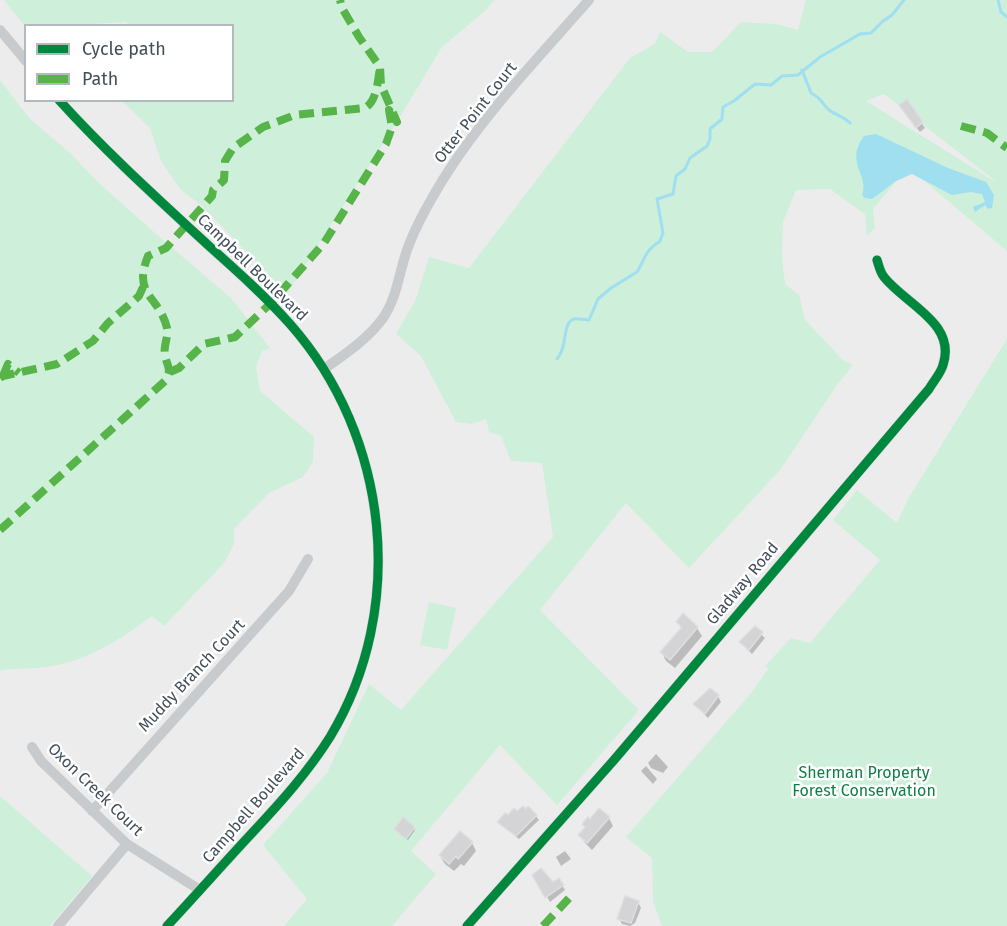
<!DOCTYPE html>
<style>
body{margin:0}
#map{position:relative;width:1007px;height:926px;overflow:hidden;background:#edecec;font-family:"Fira Sans",sans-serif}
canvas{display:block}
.legend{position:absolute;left:24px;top:24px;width:210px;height:78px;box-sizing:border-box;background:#fff;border:2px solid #b3b9bd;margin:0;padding:8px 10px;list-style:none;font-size:18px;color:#424f5a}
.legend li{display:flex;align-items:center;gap:12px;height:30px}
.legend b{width:30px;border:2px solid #b3b9bd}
</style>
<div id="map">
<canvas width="1007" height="926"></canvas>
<ul class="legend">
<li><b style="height:8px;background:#00873e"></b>Cycle path</li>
<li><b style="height:8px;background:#57b448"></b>Path</li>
</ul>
</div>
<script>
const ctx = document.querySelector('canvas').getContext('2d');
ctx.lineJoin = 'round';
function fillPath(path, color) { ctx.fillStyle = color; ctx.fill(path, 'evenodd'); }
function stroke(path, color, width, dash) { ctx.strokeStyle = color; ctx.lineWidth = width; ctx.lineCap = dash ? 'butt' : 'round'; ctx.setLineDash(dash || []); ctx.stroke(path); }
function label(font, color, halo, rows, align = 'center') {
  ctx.font = font + ' "Fira Sans",sans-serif'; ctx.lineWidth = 5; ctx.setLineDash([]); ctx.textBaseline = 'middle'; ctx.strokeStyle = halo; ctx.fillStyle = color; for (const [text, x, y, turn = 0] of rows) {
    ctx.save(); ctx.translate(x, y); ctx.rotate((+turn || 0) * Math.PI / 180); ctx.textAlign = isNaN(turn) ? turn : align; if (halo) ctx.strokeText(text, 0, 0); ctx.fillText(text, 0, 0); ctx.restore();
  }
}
const green = new Path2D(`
 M4 0H494L486 10 442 47 397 122 287 294 202 206 180 189 161 161 150 128 122 101 232 100V26L129 25 126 22 89 24 86 25 25 26Z
 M806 0H1007V251L908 167 873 209 875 227 867 237 865 214 830 189 796 190 783 222 782 255 785 284 799 295 805 320 844 361 853 365 837 385 780 470 689 568 626 503 540 610 639 710 557 805 500 745 411 851 436 874 392 926H284L307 899 263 845 327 773 369 684 401 710 553 537 542 463 511 461 501 436 489 432 486 419 472 424 456 422 421 356 396 334 416 299 429 257 469 268 630 58 655 44 660 32 688 52H712L741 22 776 24 798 30ZM884 94 994 180V181L866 101Z
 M0 80 29 118 69 152 100 184 155 233 231 298 270 348 262 351 256 366 260 391 314 437 313 462 303 477 269 493 234 529V544L224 563 164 626 152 616C126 636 91 658 58 665 40 669 20 668 2 670L0 672Z
 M1007 339V926H662L653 901 652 858 626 837 752 692 768 669 765 666 791 638 810 643 880 560 833 520 857 490 897 523 908 499Z
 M429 602 456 608 447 650 420 645Z
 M0 796 92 876 50 926H0Z`);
const water = new Path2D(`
 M876 134 948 168 986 182 994 195 992 208 988 209 985 205 975 212 973 207 985 202 982 194 971 192 952 195 912 174 896 181 872 199 865 198 862 195C870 175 844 163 864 136Z`);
const shadow = new Path2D(`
 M907 102 925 128 920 132 904 111Z
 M684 616 697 628 702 636 675 668 666 661 662 653 682 630 678 622Z
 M755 628 765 638 752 654 741 643Z
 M718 696 721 702 708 718 695 705Z
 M656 754 668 767 663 773 651 768 648 763Z
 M646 766 657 779 653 784 641 771Z
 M536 816 539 820 519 839 502 826 499 822 508 817Z
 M609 818 613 826 592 850 585 843 580 835 590 821Z
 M403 819 415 830 408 840 397 831Z
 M472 843 476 851 464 866 461 864 454 871 445 864 440 856Z
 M565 851 571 859 561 866 556 857Z
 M534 875 552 884 562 885 565 890 550 902Z
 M638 902 641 908 635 923 630 926 622 924 619 919Z`);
const stream = new Path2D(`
 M998 0 1001 12 1007 17
 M802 70 811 93C824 100 820 102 829 110 836 115 844 117 850 123
 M557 359C568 347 562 322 574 319 578 318 584 320 589 320L598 299 611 288 637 272C646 257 644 252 660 241L663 233 657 199 673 194 676 176 685 169 690 158 707 146 710 139V129L722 119 723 107 734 101 755 84 771 85 782 76 798 75 820 57 860 34 871 33 883 21 892 15 904 0`);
const building = new Path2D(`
 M907 99 923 122 916 128 899 105Z
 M683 613 698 627 670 660 660 652 682 627 676 622Z
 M755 626 763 632 749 650 739 642Z
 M710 688 719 695 705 714 693 704Z
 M523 806 526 809 528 806 537 815 516 836 497 822 505 813 508 815 514 808 517 811Z
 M599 808 610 817 587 843 578 835 585 827 582 824 588 817 590 819Z
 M403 817 415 827 406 839 394 829Z
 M460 831 473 842 458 859 456 856 449 864 439 855Z
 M541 868 553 882 559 878 564 885 545 898 532 875Z
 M625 896 639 901 631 923 617 919Z`);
const minor = new Path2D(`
 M0 30 26 61
 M59 100C106 152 158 199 209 246 237 271 265 296 290 324 389 436 408 608 330 737 308 772 281 802 253 832 224 863 196 895 167 926
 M324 369C345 354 368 339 383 318 397 298 399 273 407 250 416 225 429 203 442 181 483 115 538 58 589 0
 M32 747 41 761 127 844 200 890
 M92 811 289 591 308 559
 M58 926 127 844
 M467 926 614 760 929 389C933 382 941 373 943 365 957 323 905 304 884 277 880 272 879 266 877 260`);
const quiet = new Path2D(`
 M961 126 987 133 1007 148
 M170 372 179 368 204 344 235 337 271 303 324 243 386 144 392 127 389 110 397 122 381 85 380 67 359 37 342 8 340 0
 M3 376 8 364 19 373
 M0 378 3 376 57 364 93 341 108 323 139 296 143 287
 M0 530 165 381C173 367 167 368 165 355 163 346 169 336 167 328 159 295 132 296 148 256L166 248 212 196 213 190 224 180 225 161 233 148 263 127 295 115 365 108C377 101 378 80 380 67
 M543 926 572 895`);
const cycleway = new Path2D(`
 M59 100C106 152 158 199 209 246 237 271 265 296 290 324 389 436 408 608 330 737 308 772 281 802 253 832 224 863 196 895 167 926
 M467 926 614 760 929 389C933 382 941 373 943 365 957 323 905 304 884 277 880 272 879 266 877 260`);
const streetNames = [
 ["Otter Point Court",476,113,-52],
 ["Campbell Boulevard",252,268,44],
 ["Gladway Road",743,584,-50],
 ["Muddy Branch Court",192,676,-47],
 ["Oxon Creek Court",95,790,44],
 ["Campbell Boulevard",254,806,-49]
];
const parkNames = [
 ["Sherman Property",864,774],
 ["Forest Conservation",864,792]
];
fillPath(green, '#ceefda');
fillPath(water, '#9fdff0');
fillPath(shadow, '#0003');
stroke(stream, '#9fdff0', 3);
fillPath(building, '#d4d4d7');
stroke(building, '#dededf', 1.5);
stroke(minor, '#c8cbcd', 10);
stroke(quiet, '#57b448', 8, [15, 8]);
stroke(cycleway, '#00873e', 9);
label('16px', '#424f5a', '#fff', streetNames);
label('16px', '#0f7f47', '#fff', parkNames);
</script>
